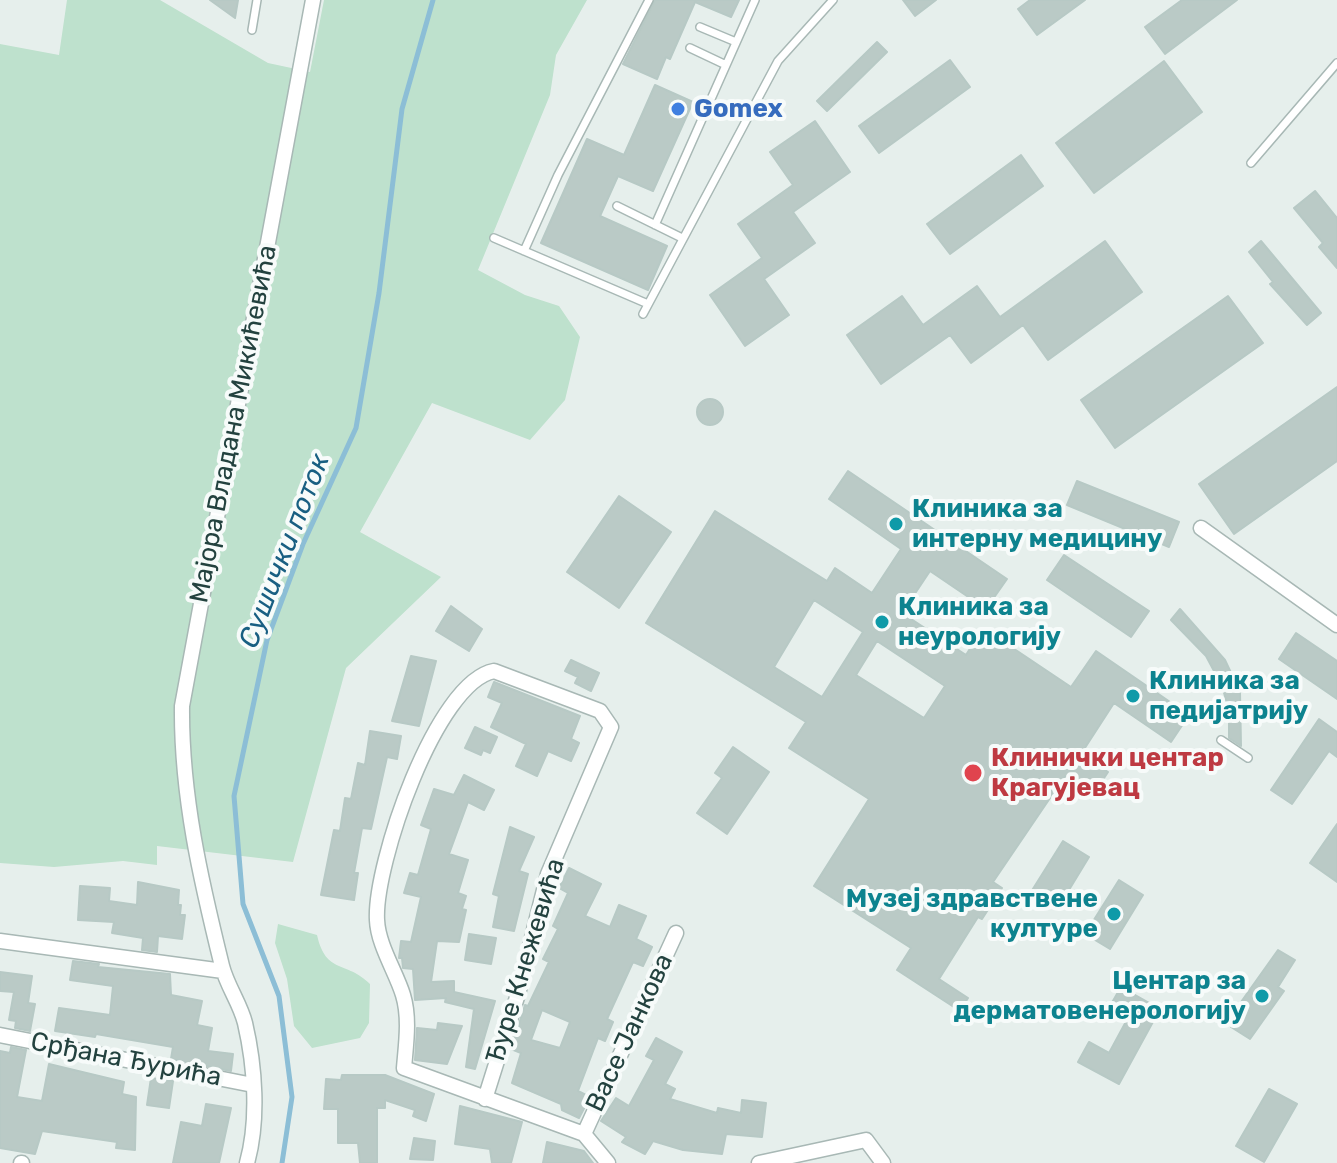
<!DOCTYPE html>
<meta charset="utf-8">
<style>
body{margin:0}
canvas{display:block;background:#e6efec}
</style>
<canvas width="1337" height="1163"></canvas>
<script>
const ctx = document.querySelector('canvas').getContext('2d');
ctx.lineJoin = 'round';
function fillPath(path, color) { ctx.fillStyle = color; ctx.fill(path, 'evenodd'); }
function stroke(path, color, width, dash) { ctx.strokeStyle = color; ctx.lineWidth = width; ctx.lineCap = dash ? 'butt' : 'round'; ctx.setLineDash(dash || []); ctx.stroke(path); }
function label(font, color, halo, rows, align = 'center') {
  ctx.font = font + ' Rubik,sans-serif'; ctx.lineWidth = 8; ctx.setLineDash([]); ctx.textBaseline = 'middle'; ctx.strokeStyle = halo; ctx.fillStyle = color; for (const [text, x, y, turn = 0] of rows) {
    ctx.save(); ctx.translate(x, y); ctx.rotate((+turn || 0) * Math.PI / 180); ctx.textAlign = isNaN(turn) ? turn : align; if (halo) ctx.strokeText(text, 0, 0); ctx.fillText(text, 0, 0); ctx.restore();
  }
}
const green = new Path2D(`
 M67 0H160L268 63 310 72 324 0H587L556 55 550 95 478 270 525 295 559 306 580 337 565 400 530 440 432 403 360 532 441 577 346 668 293 862 157 846V865L123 861 54 867 0 863V44L59 55Z
 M278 924 317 935C326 975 346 960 370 984L369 1023 360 1038 312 1048 294 1026 287 979 275 943Z`);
const stream = new Path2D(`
 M282 1163 292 1097 279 996 243 904 234 796 267 640 303 544 356 428 379 293 402 109 433 0`);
const building = new Path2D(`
 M210 0H238L235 18Z
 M655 0H739L731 17 695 2 670 59 666 57 657 79 623 64Z
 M903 0H936L915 16Z
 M1030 0H1085L1037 35 1018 9Z
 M1182 0H1237L1165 54 1145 27Z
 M877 42 887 52 827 111 817 101Z
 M950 60 970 87 879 153 859 126Z
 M1164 61 1202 112 1094 193 1056 143Z
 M655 85 693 102 653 191 618 176 600 216 667 246 648 290 541 243 587 139 624 155Z
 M815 121 850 172 793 212 815 243 764 279 789 315 745 346 710 295 762 258 738 224 793 185 770 152Z
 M1021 155 1043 186 950 254 927 224Z
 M1315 191 1337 218V268L1319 247 1323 243 1294 208Z
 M1105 241 1142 292 1048 360 1023 325 971 363 950 335 881 384 847 335 902 296 923 325 977 286 1000 317Z
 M1261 241 1321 313 1307 325 1270 284 1273 282 1249 252Z
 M1228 296 1263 343 1115 448 1081 400Z
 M1337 387V461L1234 534 1199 484Z
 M697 412a13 13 0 1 1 26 0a13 13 0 1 1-26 0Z
 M848 471 1007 579 986 609 930 571 902 613 966 655 983 628 1071 687 1096 651 1189 715 1171 742 1114 703 1081 754 1108 772 1093 795 1065 776 993 882 1002 888 982 919 978 917 939 979 968 998 960 1011 897 970 911 948 814 886 869 799 789 748 806 722 646 623 715 511 827 581 835 568 872 593 901 549 829 499ZM814 600 863 632 822 697 774 667ZM877 641 945 686 924 718 856 675Z
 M1077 481 1179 522 1169 547 1067 505Z
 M619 496 671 532 619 608 567 572Z
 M1064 555 1149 611 1131 637 1047 580Z
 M451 606 482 629 469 651 436 631Z
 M1180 609 1225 660 1240 692 1241 746 1229 738V710L1222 686 1206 656 1171 620Z
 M1296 633 1337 661V699L1279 659Z
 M411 656 436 661 419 726 392 721Z
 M571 660 599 673 591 691 575 683 578 677 565 671Z
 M494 682 580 716 571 739 579 743 571 761 548 751 537 776 516 766 526 744 491 727 502 703 488 697Z
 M1319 719 1337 732V757L1329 751 1292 804 1271 790Z
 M475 727 497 737 490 753 483 750 481 755 465 748Z
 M370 731 401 736 397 759 387 757 371 829 362 828 354 873H358L354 900 321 895 334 830 340 831 345 798 351 799 358 763 365 765Z
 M733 747 769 772 727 834 697 813 722 778 715 773Z
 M464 775 494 790 484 810 468 802 449 854 468 860 458 893 466 896 462 909 466 910 459 942 437 941 431 982 454 981V992L495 1001 475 1069 466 1067 474 1009 445 1002 446 998 415 1000 413 969 403 968 402 958H399L401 941 411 942 421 897 404 893 410 873 418 875 431 829 421 825 434 789 454 795Z
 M1337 824V882L1310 863Z
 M510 827 534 837 519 871 528 874 514 931 493 927 499 896 493 894Z
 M1063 841 1089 857 1058 908 1031 892Z
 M569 868 601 884 585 916 610 927 619 905 646 916 636 939 652 947 643 966 633 962 607 1019 613 1022 605 1041 598 1038 578 1091 590 1097 579 1118 562 1110 561 1104 512 1083 521 1053 511 1049 525 1005 528 1006 549 962 543 959 558 929 553 926 568 893 559 888ZM542 1010 570 1022 560 1048 531 1040Z
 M1119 880 1143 895 1110 949 1085 934Z
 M138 882 179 890 178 905H181L180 915H185L182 939 158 936 157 952 142 950 143 938 112 933 114 922 78 920 80 886 110 888 109 901 137 905Z
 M469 934 496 938 491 964 465 960Z
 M1278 950 1295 960 1278 987 1284 991 1250 1039 1231 1027 1245 1004 1241 1002Z
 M73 961 99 964 98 967 170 974 171 995 202 1001 197 1025 212 1028 208 1051 233 1054 231 1071 171 1059 173 1047 96 1034 95 1037 55 1031 59 1008 110 1015 113 986 70 980Z
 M0 972 32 976 28 1003 35 1004 30 1031 15 1028 16 1021 9 1020 14 992 0 991Z
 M1121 987 1160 1009 1119 1084 1078 1062 1089 1042 1109 1053 1129 1016 1110 1006Z
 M438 1023 462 1026 447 1064 415 1060 417 1028 437 1030Z
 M656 1038 682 1052 665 1084 675 1089 670 1099 717 1113 718 1108 741 1113 742 1100 766 1103 762 1137 726 1134 722 1154 683 1150 653 1141 645 1154 622 1142 626 1137 601 1121 616 1098 629 1106 654 1060 646 1056Z
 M11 1047 26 1050 17 1097 42 1101 49 1064 124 1082 122 1094 136 1097 135 1150 116 1148 117 1142 42 1131 35 1154 0 1148V1051L10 1053Z
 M342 1075H385L434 1094 426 1121 413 1116 415 1110 385 1100V1108H377V1163H360L358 1143H338V1109H324L326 1079 341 1080Z
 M151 1078 173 1081 169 1108 147 1105Z
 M1269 1089 1297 1104 1264 1162 1236 1146Z
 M206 1104 231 1108 219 1163H173L181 1122 202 1126Z
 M460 1106 522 1122 511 1163H492L490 1149 455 1144Z
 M414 1138 435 1141 433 1160 410 1159Z
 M547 1142 584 1151 593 1163H543Z`);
const service = new Path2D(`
 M700 27 736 42
 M252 30 257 0
 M690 48 726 65
 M1251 163 1337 63
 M617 206 682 238
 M655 225 755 0
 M494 238 648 304
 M524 251 558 175 649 0
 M643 314 778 61 833 0
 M1221 740 1248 758`);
const minor = new Path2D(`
 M1201 528 1337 625
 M0 941 223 971
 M0 1035 253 1085
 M485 1099 518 994 548 874 611 727 600 711 494 671C436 682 374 865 377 920 378 945 396 972 403 995 410 1018 406 1044 404 1068L584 1134 608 1163
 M584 1134 676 933
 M21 1163H22
 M247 1163C259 1120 255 1066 245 1023 240 1003 227 986 222 966 201 881 181 795 182 706L313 0
 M759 1163 866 1140 883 1163`);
const markers = [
 [678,109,8,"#3f7fe0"],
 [896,524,8,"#0f9aa8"],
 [882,622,8,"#0f9aa8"],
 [1133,696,8,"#0f9aa8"],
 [973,773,10,"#e0444e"],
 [1114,914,8,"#0f9aa8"],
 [1262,996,8,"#0f9aa8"]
];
const shopNames = [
 ["Gomex",694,109]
];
const streetNames = [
 ["Мајора Владана Микићевића",234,424,-79],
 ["Ђуре Кнежевића",526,961,-73],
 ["Васе Јанкова",630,1033,-65],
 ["Срђана Ђурића",126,1060,11]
];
const cultureNames = [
 ["Клиника за",912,509],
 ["интерну медицину",912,539],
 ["Клиника за",898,607],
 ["неурологију",898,637],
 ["Клиника за",1149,681],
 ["педијатрију",1149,711],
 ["Музеј здравствене",1098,899,"right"],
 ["културе",1098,929,"right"],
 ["Центар за",1246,981,"right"],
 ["дерматовенерологију",1246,1011,"right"]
];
const healthNames = [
 ["Клинички центар",991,758],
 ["Крагујевац",991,788]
];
const waterNames = [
 ["Сушички поток",285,551,-69]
];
fillPath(green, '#bee1cd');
stroke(stream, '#8cbed6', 5);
fillPath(building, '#bacac6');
stroke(building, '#b7c9c5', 2);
stroke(service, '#a8b8b5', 10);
stroke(minor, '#a8b8b5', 17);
stroke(service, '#fff', 7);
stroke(minor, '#fff', 14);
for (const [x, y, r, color] of markers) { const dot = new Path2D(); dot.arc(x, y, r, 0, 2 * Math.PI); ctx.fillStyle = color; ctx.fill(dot); stroke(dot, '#f7fbfa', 3); }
label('bold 26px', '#366cbe', '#f7fbfa', shopNames, 'left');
label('26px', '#23423f', '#f7fbfa', streetNames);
label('bold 26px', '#0d838f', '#f7fbfa', cultureNames, 'left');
label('bold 26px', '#be3a42', '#f7fbfa', healthNames, 'left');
label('italic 28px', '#195f82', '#f7fbfa', waterNames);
</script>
